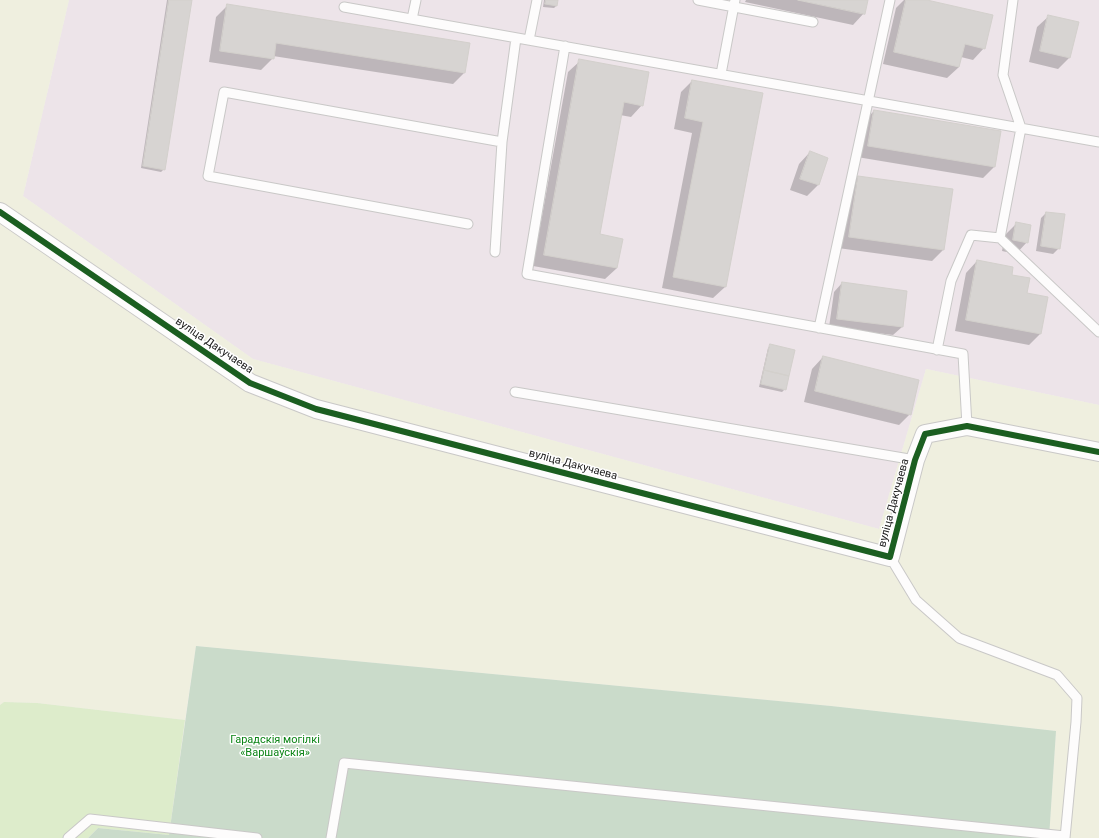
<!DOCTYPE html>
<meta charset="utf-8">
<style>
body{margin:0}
canvas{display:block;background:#f0eeeb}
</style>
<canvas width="1099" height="838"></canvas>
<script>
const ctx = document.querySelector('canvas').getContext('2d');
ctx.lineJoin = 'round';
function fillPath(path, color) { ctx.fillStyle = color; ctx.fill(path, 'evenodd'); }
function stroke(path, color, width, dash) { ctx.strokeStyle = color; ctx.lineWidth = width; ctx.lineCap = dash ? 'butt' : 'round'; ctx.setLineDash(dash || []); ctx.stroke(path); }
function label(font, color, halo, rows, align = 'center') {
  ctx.font = font + ' Roboto,sans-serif'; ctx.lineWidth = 3; ctx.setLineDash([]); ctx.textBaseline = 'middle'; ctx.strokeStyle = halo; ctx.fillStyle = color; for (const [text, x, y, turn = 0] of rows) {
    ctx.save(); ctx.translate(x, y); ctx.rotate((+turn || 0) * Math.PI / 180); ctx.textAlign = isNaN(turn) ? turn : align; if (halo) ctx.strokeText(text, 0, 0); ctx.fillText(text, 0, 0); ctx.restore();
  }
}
const industrial = new Path2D(`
 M69 0H1099V405L926 369 879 529 253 359 23 196Z`);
const farmland = new Path2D(`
 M0 0H69L23 196 253 359 879 529 926 369 1099 405V838H1049L1056 731 831 706 196 646 185 720 37 703 4 702 0 705Z`);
const grass = new Path2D(`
 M4 702 37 703 185 720 169 835 98 828 88 838H0V705Z`);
const cemetery = new Path2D(`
 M196 646 831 706 1056 731 1049 838H88L98 828 169 835Z`);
const shadow = new Path2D(`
 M167 0H191L164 169 161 172 141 168Z
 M544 0H557V5L554 8 543 7Z
 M746 0H867L864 13 853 25 745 2Z
 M904 0H922L984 48 973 60 961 57 959 67 947 78 883 64 896 8Z
 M228 5 464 73 453 84 273 56V58L261 70 209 62 216 17Z
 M1049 16 1069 58 1058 69 1029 62 1037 27Z
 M580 61 642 105 631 117 620 115 599 235 617 268 605 279 533 266 568 72Z
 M692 81 762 94 725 287 713 298 662 288 692 133 674 129 681 92Z
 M874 111 994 167 983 178 857 157 863 122Z
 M810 152 827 159 818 185 807 196 790 190 799 164Z
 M858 177 943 250 932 261 838 248 847 188Z
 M1046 213 1059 248 1053 254 1036 251 1041 218Z
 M1016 224 1027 242 1016 254 1002 251 1005 235Z
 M977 261 1010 275 1026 294 1041 333 1029 345 955 331 966 273Z
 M842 283 902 327 893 335 829 327 834 292Z
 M771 345 785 389 782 392 759 387 768 348Z
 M823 357 910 414 899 425 804 402 812 369Z`);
const building = new Path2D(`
 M169 0H192L165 170 143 166Z
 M546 0H558L557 6 545 4Z
 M798 0H868L865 14Z
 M906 0H927L993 15 985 49 965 44 959 67 894 52Z
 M227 4 470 43 465 73 276 43 274 59 220 51Z
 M1048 15 1079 22 1070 58 1040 51Z
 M579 59 649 72 643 106 624 102 600 234 623 239 617 268 544 255Z
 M692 80 763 93 726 287 673 277 703 122 685 118Z
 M874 110 1001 131 995 167 868 146Z
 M810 151 828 158 819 185 800 179Z
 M858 176 953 189 944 250 849 237Z
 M1046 212 1065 214 1060 249 1041 246Z
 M1016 222 1031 225 1028 243 1013 240Z
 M977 260 1013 267 1012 275 1030 278 1027 293 1048 297 1041 334 966 320Z
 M842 282 907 291 903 327 837 319Z
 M770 344 795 350 789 376 764 370Z
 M823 356 919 380 911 415 815 391Z
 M764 370 789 376 786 390 761 384Z`);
const lane = new Path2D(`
 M698 0 813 22
 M344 7 1099 142
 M412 19 416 0
 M529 40 537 0
 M565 46 527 274 963 354 967 426
 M721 74 735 0
 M468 224 208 176 224 92 502 142
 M1000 238 1099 332
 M495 252 502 142 516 38
 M819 328 890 0
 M937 350 951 281 971 235 1000 238 1021 128 1003 75 1013 0
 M515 392 915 460
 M890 557 916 600 959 638 1057 675 1077 698 1076 722 1065 838
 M68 838 90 819 257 838
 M331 838 344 763 1065 836`);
const street = new Path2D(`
 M0 212 250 383 316 409 890 557 915 460 925 434 967 426 1099 452`);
const cycleway = new Path2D(`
 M0 212 250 383 316 409 890 557 915 460 925 434 967 426 1099 452`);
const streetNames = [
 ["вуліца Дакучаева",214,346,34],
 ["вуліца Дакучаева",573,465,15],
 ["вуліца Дакучаева",894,503,-75]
];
const parkNames = [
 ["Гарадскія могілкі",275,740],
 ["«Варшаўскія»",275,753]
];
fillPath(industrial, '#ede4e9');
fillPath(farmland, '#efefdf');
fillPath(grass, '#ddeccb');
fillPath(cemetery, '#cadbca');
fillPath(shadow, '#0003');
fillPath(building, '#d7d4d2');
stroke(building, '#d3d0cc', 1);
stroke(lane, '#c9c8c7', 11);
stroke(street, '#c9c8c7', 20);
stroke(lane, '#fdfcfc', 9);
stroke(street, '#fdfcfc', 18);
stroke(cycleway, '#1b5e20', 6);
label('11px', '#222', '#fff', streetNames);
label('11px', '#0c8416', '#fff', parkNames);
</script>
